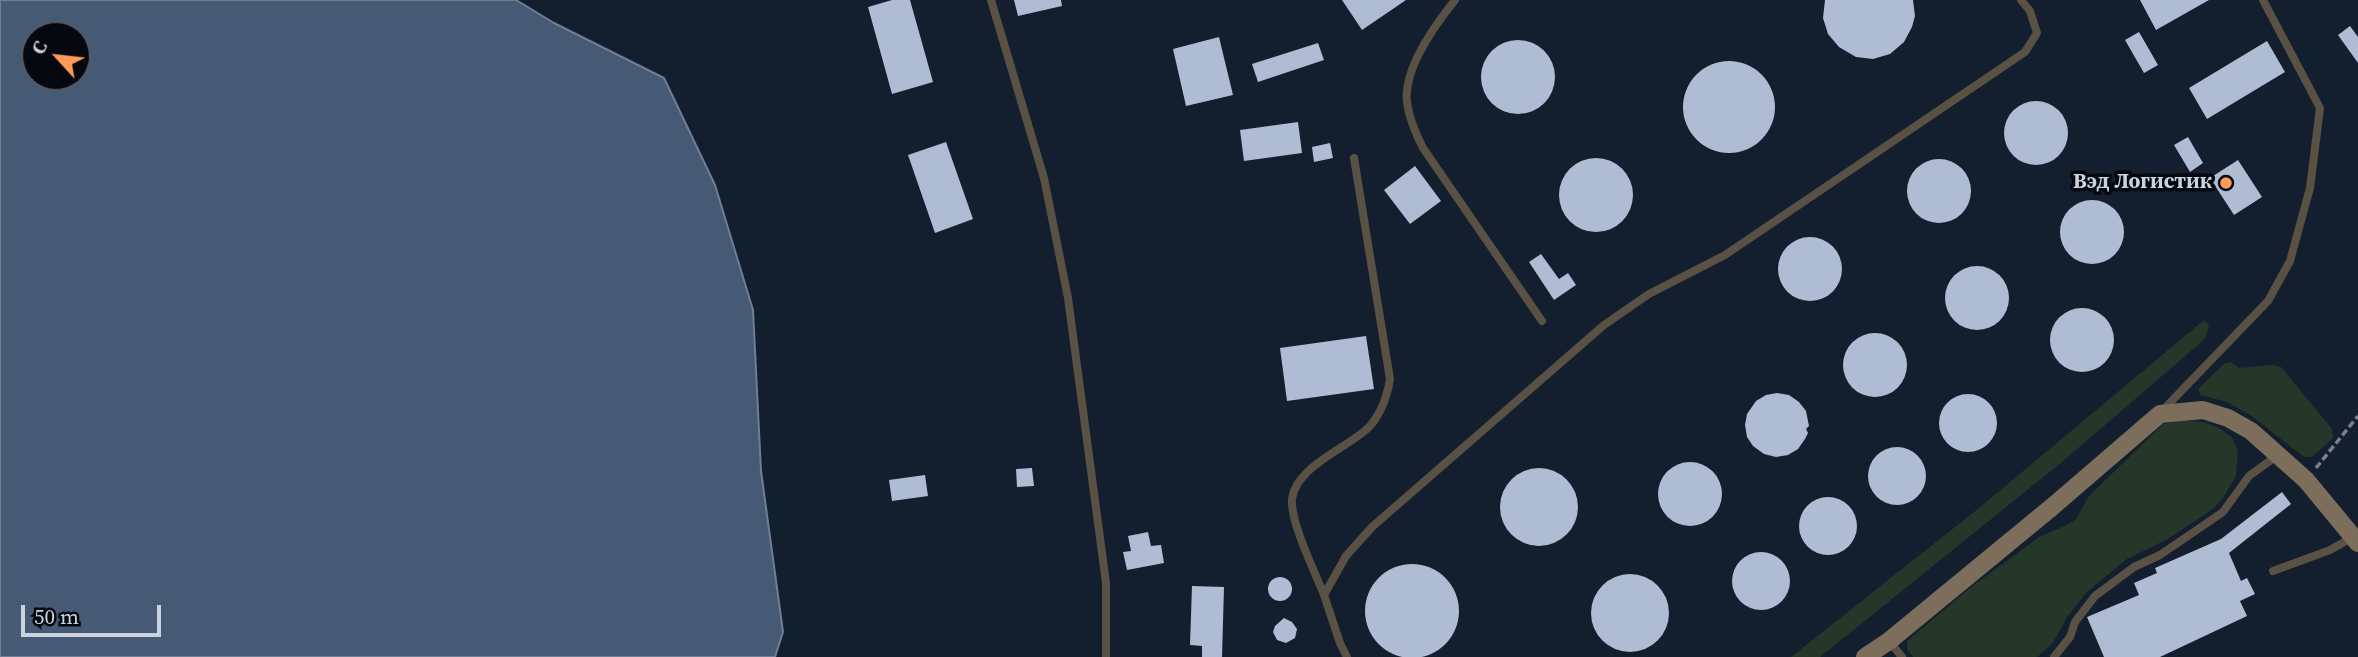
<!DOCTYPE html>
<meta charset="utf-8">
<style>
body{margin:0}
#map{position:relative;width:2358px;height:657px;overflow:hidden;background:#131e2f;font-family:"Source Serif 4",serif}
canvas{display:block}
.north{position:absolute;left:21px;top:21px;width:70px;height:70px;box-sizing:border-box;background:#05080f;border:2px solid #545962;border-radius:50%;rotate:297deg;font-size:19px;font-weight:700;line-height:28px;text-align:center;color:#cbd3df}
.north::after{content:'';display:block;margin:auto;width:24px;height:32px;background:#fe9b59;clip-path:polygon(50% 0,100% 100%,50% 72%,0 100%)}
.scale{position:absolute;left:21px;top:605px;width:140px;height:32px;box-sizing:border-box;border:4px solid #cbd3df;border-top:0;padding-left:9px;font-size:21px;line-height:24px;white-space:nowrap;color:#cbd3df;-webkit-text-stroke:5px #05080f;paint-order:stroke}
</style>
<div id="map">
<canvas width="2358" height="657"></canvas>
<div class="north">С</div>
<div class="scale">50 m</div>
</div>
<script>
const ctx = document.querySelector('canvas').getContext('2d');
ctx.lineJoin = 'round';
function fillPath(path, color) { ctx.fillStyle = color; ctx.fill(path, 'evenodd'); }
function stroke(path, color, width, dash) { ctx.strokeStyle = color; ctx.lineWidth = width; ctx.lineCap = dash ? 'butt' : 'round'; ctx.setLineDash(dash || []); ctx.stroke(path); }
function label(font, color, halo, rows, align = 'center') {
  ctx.font = font + ' "Source Serif 4",serif'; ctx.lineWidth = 7; ctx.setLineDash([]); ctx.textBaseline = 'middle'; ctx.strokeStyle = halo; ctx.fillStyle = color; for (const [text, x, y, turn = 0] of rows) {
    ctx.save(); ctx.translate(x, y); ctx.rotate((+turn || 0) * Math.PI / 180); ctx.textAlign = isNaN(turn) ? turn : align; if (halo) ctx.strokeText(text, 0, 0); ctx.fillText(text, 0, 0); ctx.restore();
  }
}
const green = new Path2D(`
 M2204 320 2209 325 2206 337 2198 345 2062 462 1820 657H1791L1979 508Z
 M2231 362 2239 368 2273 365 2281 367 2332 429 2333 438 2312 457H2304L2250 415 2227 402 2201 395 2198 389 2225 363Z
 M2183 420 2204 422 2219 428 2232 437 2238 451 2236 476 2223 498 2213 509 2168 539 2127 559 2088 591 2067 617 2053 643 2037 657H1913L1907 649V641L1970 588 2039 537 2067 525 2076 519 2089 496 2163 424Z`);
const water = new Path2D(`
 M0 0H516L554 23 664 78 715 185 753 310 761 471 783 632 775 657H0ZM35 35H77V77H35Z`);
const building = new Path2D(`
 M892 0H910L933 82 892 94 868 7Z
 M1014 0H1061L1062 6 1018 16Z
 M1342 0H1406L1362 30Z
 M1825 0H1913L1915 16 1912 27 1904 42 1890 54 1873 59 1856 57 1839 47 1828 34 1823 18Z
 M2140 0H2209L2156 30Z
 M2350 26 2358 37V63L2338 35Z
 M2139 32 2158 65 2144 73 2125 40Z
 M1219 37 1233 95 1186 106 1173 49Z
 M1481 77a37 37 0 1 1 74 0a37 37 0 1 1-74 0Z
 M2267 41 2285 72 2207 119 2189 88Z
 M1318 43 1324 60 1258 82 1252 64Z
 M1683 107a46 46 0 1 1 92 0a46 46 0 1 1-92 0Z
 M2004 133a32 32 0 1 1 64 0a32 32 0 1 1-64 0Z
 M1298 122 1302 153 1244 161 1240 130Z
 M2188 137 2203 163 2190 172 2174 145Z
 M946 142 973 219 935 233 908 155Z
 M1330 143 1333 158 1314 162 1312 147Z
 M1559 195a37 37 0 1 1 74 0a37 37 0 1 1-74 0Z
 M1907 191a32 32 0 1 1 64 0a32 32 0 1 1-64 0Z
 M2238 160 2262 197 2234 215 2210 178Z
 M1415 166 1441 201 1410 224 1384 190Z
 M2060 232a32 32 0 1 1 64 0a32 32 0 1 1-64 0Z
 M1778 269a32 32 0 1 1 64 0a32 32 0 1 1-64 0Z
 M1541 254 1559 279 1568 273 1576 285 1554 300 1529 262Z
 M1945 298a32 32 0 1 1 64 0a32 32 0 1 1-64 0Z
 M2050 340a32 32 0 1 1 64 0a32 32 0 1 1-64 0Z
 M1843 365a32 32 0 1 1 64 0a32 32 0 1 1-64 0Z
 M1366 336 1374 389 1287 401 1280 348Z
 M1777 393 1789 395 1799 402 1806 411 1809 426 1806 429 1808 433 1805 439 1798 449 1788 455 1776 457 1764 454 1753 446 1747 437 1745 425 1747 414 1756 401 1766 395Z
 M1939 423a29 29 0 1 1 58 0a29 29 0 1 1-58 0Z
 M1868 476a29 29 0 1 1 58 0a29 29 0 1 1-58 0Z
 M1658 494a32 32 0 1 1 64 0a32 32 0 1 1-64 0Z
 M1500 507a39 39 0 1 1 78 0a39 39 0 1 1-78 0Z
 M1032 468 1034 486 1017 487 1016 469Z
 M925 475 928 496 892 501 889 480Z
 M2282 492 2291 504 2229 553 2241 581 2247 578 2255 594 2240 601 2247 616 2160 657H2104L2087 617 2139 595 2134 583 2157 573 2155 568 2221 539Z
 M1799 526a29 29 0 1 1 58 0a29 29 0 1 1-58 0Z
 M1148 532 1151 546 1161 545 1164 563 1127 570 1123 552 1131 551 1128 536Z
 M1732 581a29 29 0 1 1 58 0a29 29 0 1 1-58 0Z
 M1365 611a47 47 0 1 1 94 0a47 47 0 1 1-94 0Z
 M1591 613a39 39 0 1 1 78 0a39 39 0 1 1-78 0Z
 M1268 589a12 12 0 1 1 24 0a12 12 0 1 1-24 0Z
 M1192 586 1224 587 1222 657H1202V646L1190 645Z
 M1284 618 1292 622 1297 629 1295 638 1286 643 1277 640 1273 632 1275 626Z`);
const path = new Path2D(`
 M2316 468 2358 416`);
const lane = new Path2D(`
 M991 0 1044 178 1068 298 1106 583V657
 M1455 0C1435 25 1403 69 1407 102 1409 119 1416 134 1423 148L1542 321
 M2162 411 2268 301 2290 261 2310 188 2320 108 2263 0
 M2273 571 2330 550 2353 537
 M1324 595C1315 572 1290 522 1292 499 1296 466 1348 448 1369 427 1382 413 1387 397 1390 379L1354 158
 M1889 641 1902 657
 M1347 657 1340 643 1324 595 1346 556 1372 527 1604 325 1649 294 1725 255 2025 52 2037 33 2030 11 2021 0
 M2054 657 2070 637 2075 622 2095 596 2134 567 2160 555 2223 512 2249 476 2271 460 2276 453`);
const secondary = new Path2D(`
 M1865 657 1889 641 2052 507 2160 414 2203 410 2228 418 2251 431 2306 480 2358 543`);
const markers = [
 [2226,183,7,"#fe9b59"]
];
const poiNames = [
 ["Вэд Логистик",2212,183]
];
fillPath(green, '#253728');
fillPath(water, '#465a75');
stroke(water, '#6e7e95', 2);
fillPath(building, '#aebdd4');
stroke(path, '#76808e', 3.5, [7, 3.5]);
stroke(lane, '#5a5145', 8);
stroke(secondary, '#7c6e5a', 18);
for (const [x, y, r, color] of markers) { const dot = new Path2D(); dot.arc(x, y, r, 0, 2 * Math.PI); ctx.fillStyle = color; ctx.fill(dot); stroke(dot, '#05080f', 2.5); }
label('bold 21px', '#cbd3df', '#05080f', poiNames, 'right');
</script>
